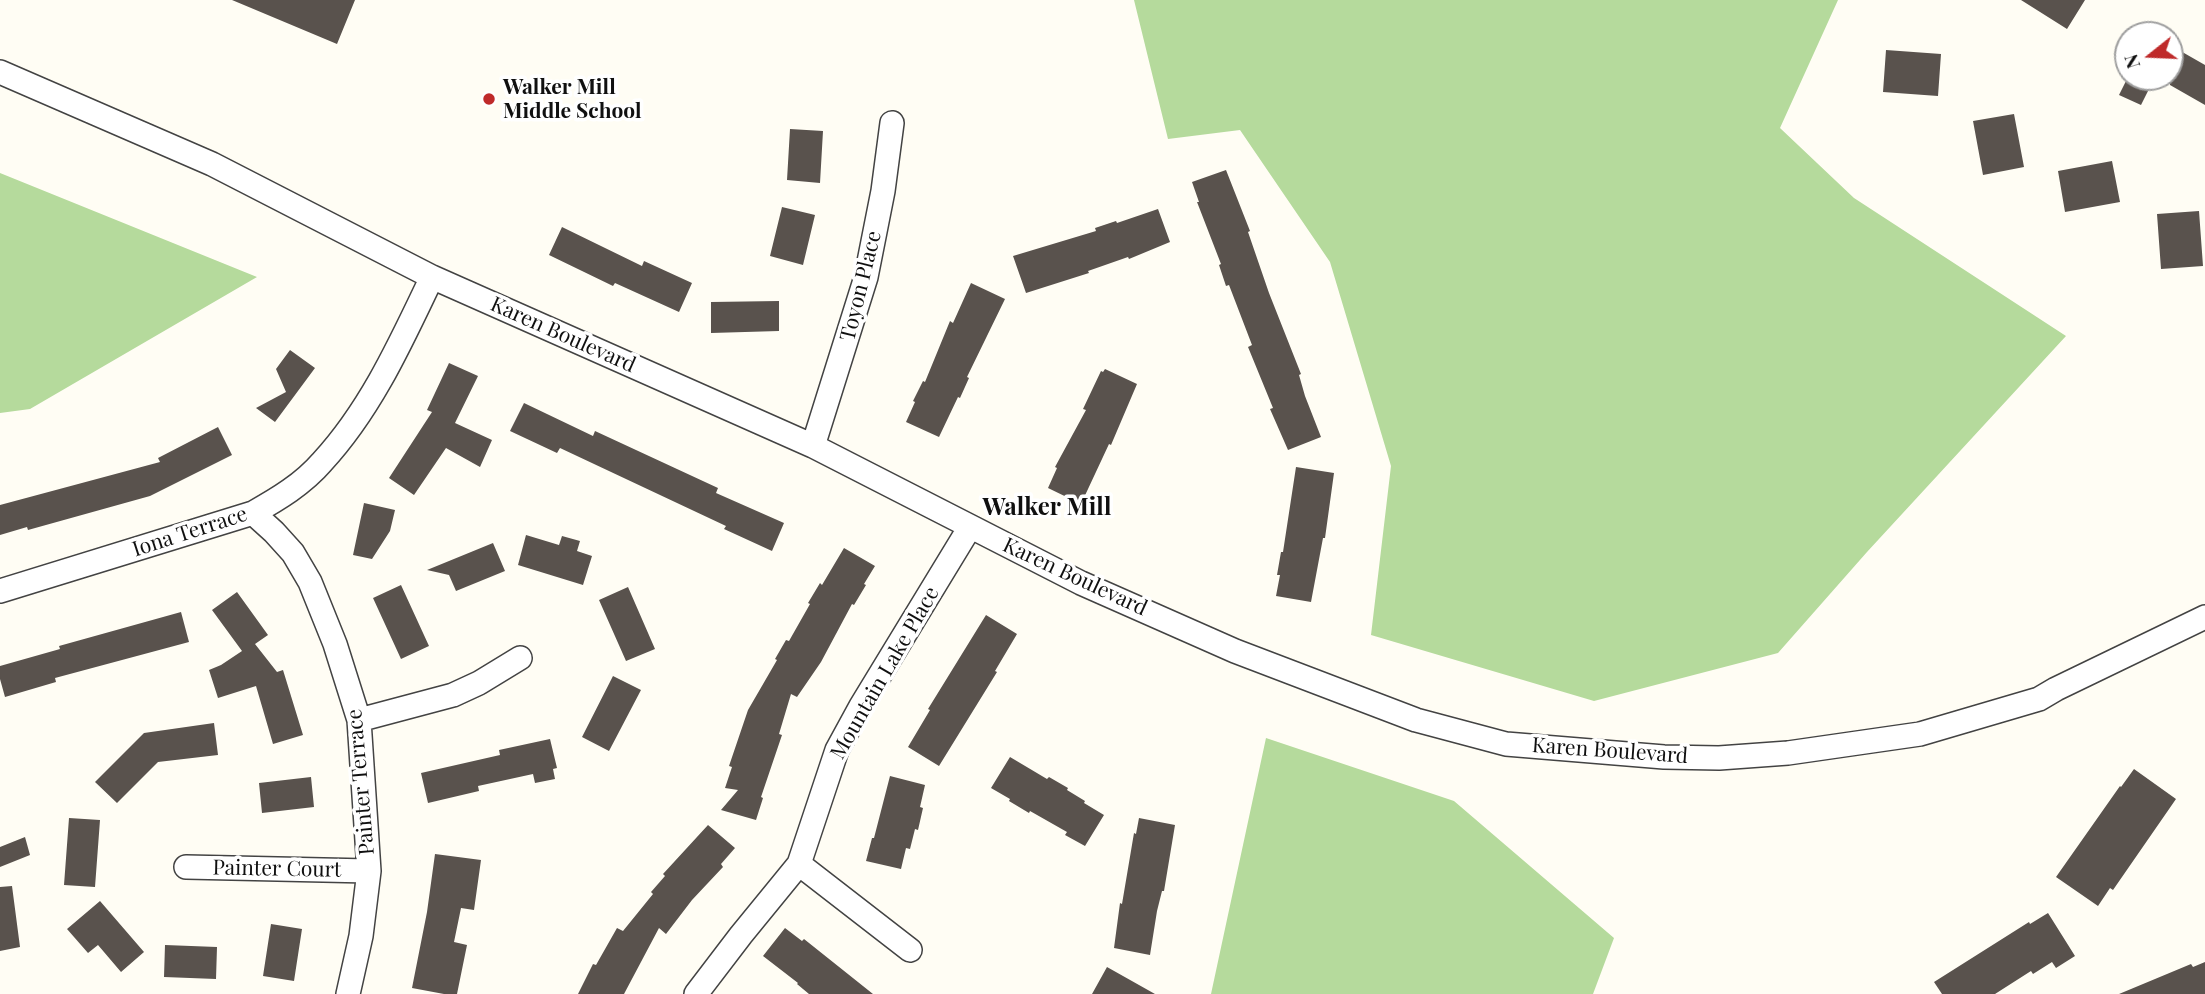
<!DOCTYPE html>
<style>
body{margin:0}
#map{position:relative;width:2205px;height:994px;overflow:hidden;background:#fffdf4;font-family:"Playfair Display",serif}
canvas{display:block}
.north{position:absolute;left:2114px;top:21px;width:70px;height:70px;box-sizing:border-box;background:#fff;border:2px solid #9f9f9f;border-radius:50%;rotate:252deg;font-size:19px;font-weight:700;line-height:28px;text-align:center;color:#101010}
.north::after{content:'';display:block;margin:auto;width:24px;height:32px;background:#bf2a2a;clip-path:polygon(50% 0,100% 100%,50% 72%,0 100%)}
</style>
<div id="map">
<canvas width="2205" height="994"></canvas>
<div class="north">N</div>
</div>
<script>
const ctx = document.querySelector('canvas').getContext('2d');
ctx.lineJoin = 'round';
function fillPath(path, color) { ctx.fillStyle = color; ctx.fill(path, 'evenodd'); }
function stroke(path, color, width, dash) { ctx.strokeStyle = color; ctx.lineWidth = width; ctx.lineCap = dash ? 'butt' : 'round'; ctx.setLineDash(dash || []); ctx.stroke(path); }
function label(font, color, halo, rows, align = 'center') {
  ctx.font = font + ' "Playfair Display",serif'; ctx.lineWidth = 7; ctx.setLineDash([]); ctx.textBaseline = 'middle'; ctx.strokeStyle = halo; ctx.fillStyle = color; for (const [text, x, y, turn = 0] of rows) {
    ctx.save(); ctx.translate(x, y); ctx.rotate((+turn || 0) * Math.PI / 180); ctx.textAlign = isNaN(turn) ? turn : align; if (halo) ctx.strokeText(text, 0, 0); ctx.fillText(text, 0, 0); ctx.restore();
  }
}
const forest = new Path2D(`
 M1134 0H1838L1780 128 1854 198 2066 336 1867 552 1778 653 1594 701 1371 635 1391 466 1330 262 1240 130 1168 139Z
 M0 173 257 277 30 409 0 413Z
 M1266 738 1454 801 1614 938 1593 994H1211Z`);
const building = new Path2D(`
 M232 0H355L337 44Z
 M2021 0H2085L2067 29Z
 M2170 45 2205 65V105L2170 85Z
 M1886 50 1941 54 1938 96 1883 92Z
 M2128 77H2155L2141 105 2119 95Z
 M2014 114 2024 167 1983 175 1973 121Z
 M790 129 823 131 820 183 787 180Z
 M2112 161 2120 202 2065 212 2058 171Z
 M1226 170 1250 231 1248 232 1269 293 1301 374 1299 375 1305 396 1321 437 1288 450 1270 409 1273 408 1248 347 1252 345 1229 285 1226 286 1219 265 1221 264 1197 202H1199L1192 182Z
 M782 207 815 215 803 265 770 256Z
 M1158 209 1170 242 1129 259 1128 257 1088 271 1089 273 1026 293 1013 256 1096 231 1095 228 1116 221 1117 223Z
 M2199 211 2203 266 2161 269 2157 214Z
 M562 227 642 266 644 261 692 283 679 312 615 283 613 286 549 255Z
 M971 283 1005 299 967 377 969 378 960 398 958 397 939 437 906 422 915 402 913 401 923 381 925 382 950 321 953 323Z
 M779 301V331L711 333V302Z
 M290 350 315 368 275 422 256 408 286 392 276 369Z
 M449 363 478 376 455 423 492 440 480 467 446 448 414 495 389 478 432 412 427 410Z
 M1105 369 1137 384 1111 445 1109 444 1081 504 1048 488 1057 468 1055 467 1086 410 1083 409 1101 371 1103 372Z
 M524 403 593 436 595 431 718 488 716 493 784 523 772 551 724 529 726 526 560 448 557 453 510 431Z
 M218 427 232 455 150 496 28 530 27 527 0 535V505L160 462 158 458Z
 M1296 467 1334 473 1325 538H1323L1311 602 1276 596 1280 575H1277L1281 552H1283Z
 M364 503 395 510 390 531 372 559 353 555Z
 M526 535 559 545 562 536 580 541 577 551 592 556 583 585 518 565Z
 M493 543 505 571 456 591 449 575 427 570Z
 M844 548 875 566 864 584 866 585 854 605 852 604 821 662 797 697 791 694 779 734 782 735 761 797 763 798 756 820 721 810 738 790 725 788 732 767 729 766 748 710 777 660 775 659 786 640 789 641 810 604 808 603 820 583 822 585Z
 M401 585 429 646 401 659 373 598Z
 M628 587 655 649 626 661 599 600Z
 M237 592 268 635 255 644 277 672 283 670 303 735 273 744 256 686 218 698 209 670 221 665 242 651 212 610Z
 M181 612 189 642 55 678 56 682 5 697 0 679V666L60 649 59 646Z
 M986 615 1017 634 995 671 997 672 939 766 908 747 930 710 928 709Z
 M613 676 641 690 609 751 582 737Z
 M214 723 218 755 158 762 117 803 95 782 144 733Z
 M550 739 557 768 553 769 555 779 535 783 533 774 478 786 479 791 428 803 421 773 500 755 499 750Z
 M1010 757 1047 779 1049 777 1068 788 1067 790 1085 801 1084 803 1104 815 1085 846 1065 835 1067 832 1030 811 1029 813 1009 801 1010 799 991 788Z
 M2134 769 2176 799 2113 890 2110 888 2098 906 2056 877 2120 786 2121 787Z
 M890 776 925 785 920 807 923 808 918 830 915 829 910 849 906 848 901 869 866 861 872 838H874Z
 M311 777 314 807 262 813 259 783Z
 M69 818 100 820 95 887 64 885Z
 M1139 818 1175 825 1164 891H1162L1157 911 1150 955 1114 948 1120 903 1122 904 1134 833 1136 834Z
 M708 825 735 848 721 864 723 867 692 900 666 934 659 928 624 994H578L593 964 596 965 617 928 623 931 653 894 651 892 665 876 663 874Z
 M25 837 30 855 0 867V847Z
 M435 854 481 860 474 910 461 908 454 942 467 945 457 994H444L412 988 427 912Z
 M12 886 20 947 0 951V887Z
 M100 901 144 952 121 972 98 945 88 953 67 929Z
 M2048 913 2075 956 2056 968 2052 962 2033 974 2031 971 1995 994H1942L1934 982 2029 922 2030 924Z
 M271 924 302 929 294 981 263 976Z
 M785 928 802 941 804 939 873 994H809L797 984 798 983 763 956Z
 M165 945 217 947 216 979 164 977Z
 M2205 962V994H2119L2191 964 2193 967Z
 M1107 967 1155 994H1092Z`);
const street = new Path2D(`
 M0 72 212 164 432 277 813 446 1081 583 1235 651 1416 720 1506 744 1664 757 1719 758 1788 753 1920 734 2039 699 2056 689 2205 617
 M813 446 866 277 883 191 892 123
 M253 513 274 532 293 553 310 582 335 644 359 720 369 871 361 936 348 994
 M0 591 253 513C278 499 303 484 322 462 371 409 401 342 432 277
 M359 720 453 695 479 683 520 658
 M186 867 369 871
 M910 950 799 864 837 750 861 706 970 527
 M696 994 741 935 799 864`);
const markers = [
 [489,99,7,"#bf2a2a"]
];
const poiNames = [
 ["Walker Mill",503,87],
 ["Middle School",503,111]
];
const streetNames = [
 ["Toyon Place",861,286,-76],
 ["Karen Boulevard",563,335,24],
 ["Iona Terrace",190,532,-18],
 ["Karen Boulevard",1075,577,25],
 ["Mountain Lake Place",885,673,-60],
 ["Karen Boulevard",1610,751,4],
 ["Painter Terrace",361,782,-95],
 ["Painter Court",277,869,1]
];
const quarterNames = [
 ["Walker Mill",1047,508]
];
fillPath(forest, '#b5da9c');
fillPath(building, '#59524d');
stroke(street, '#434343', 26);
stroke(street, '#fff', 23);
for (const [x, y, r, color] of markers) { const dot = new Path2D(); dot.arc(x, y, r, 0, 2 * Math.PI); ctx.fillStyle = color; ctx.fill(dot); stroke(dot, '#fff', 2.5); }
label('bold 21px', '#101010', '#fff', poiNames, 'left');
label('21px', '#101010', '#fff', streetNames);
label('bold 24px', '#101010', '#fff', quarterNames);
</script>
